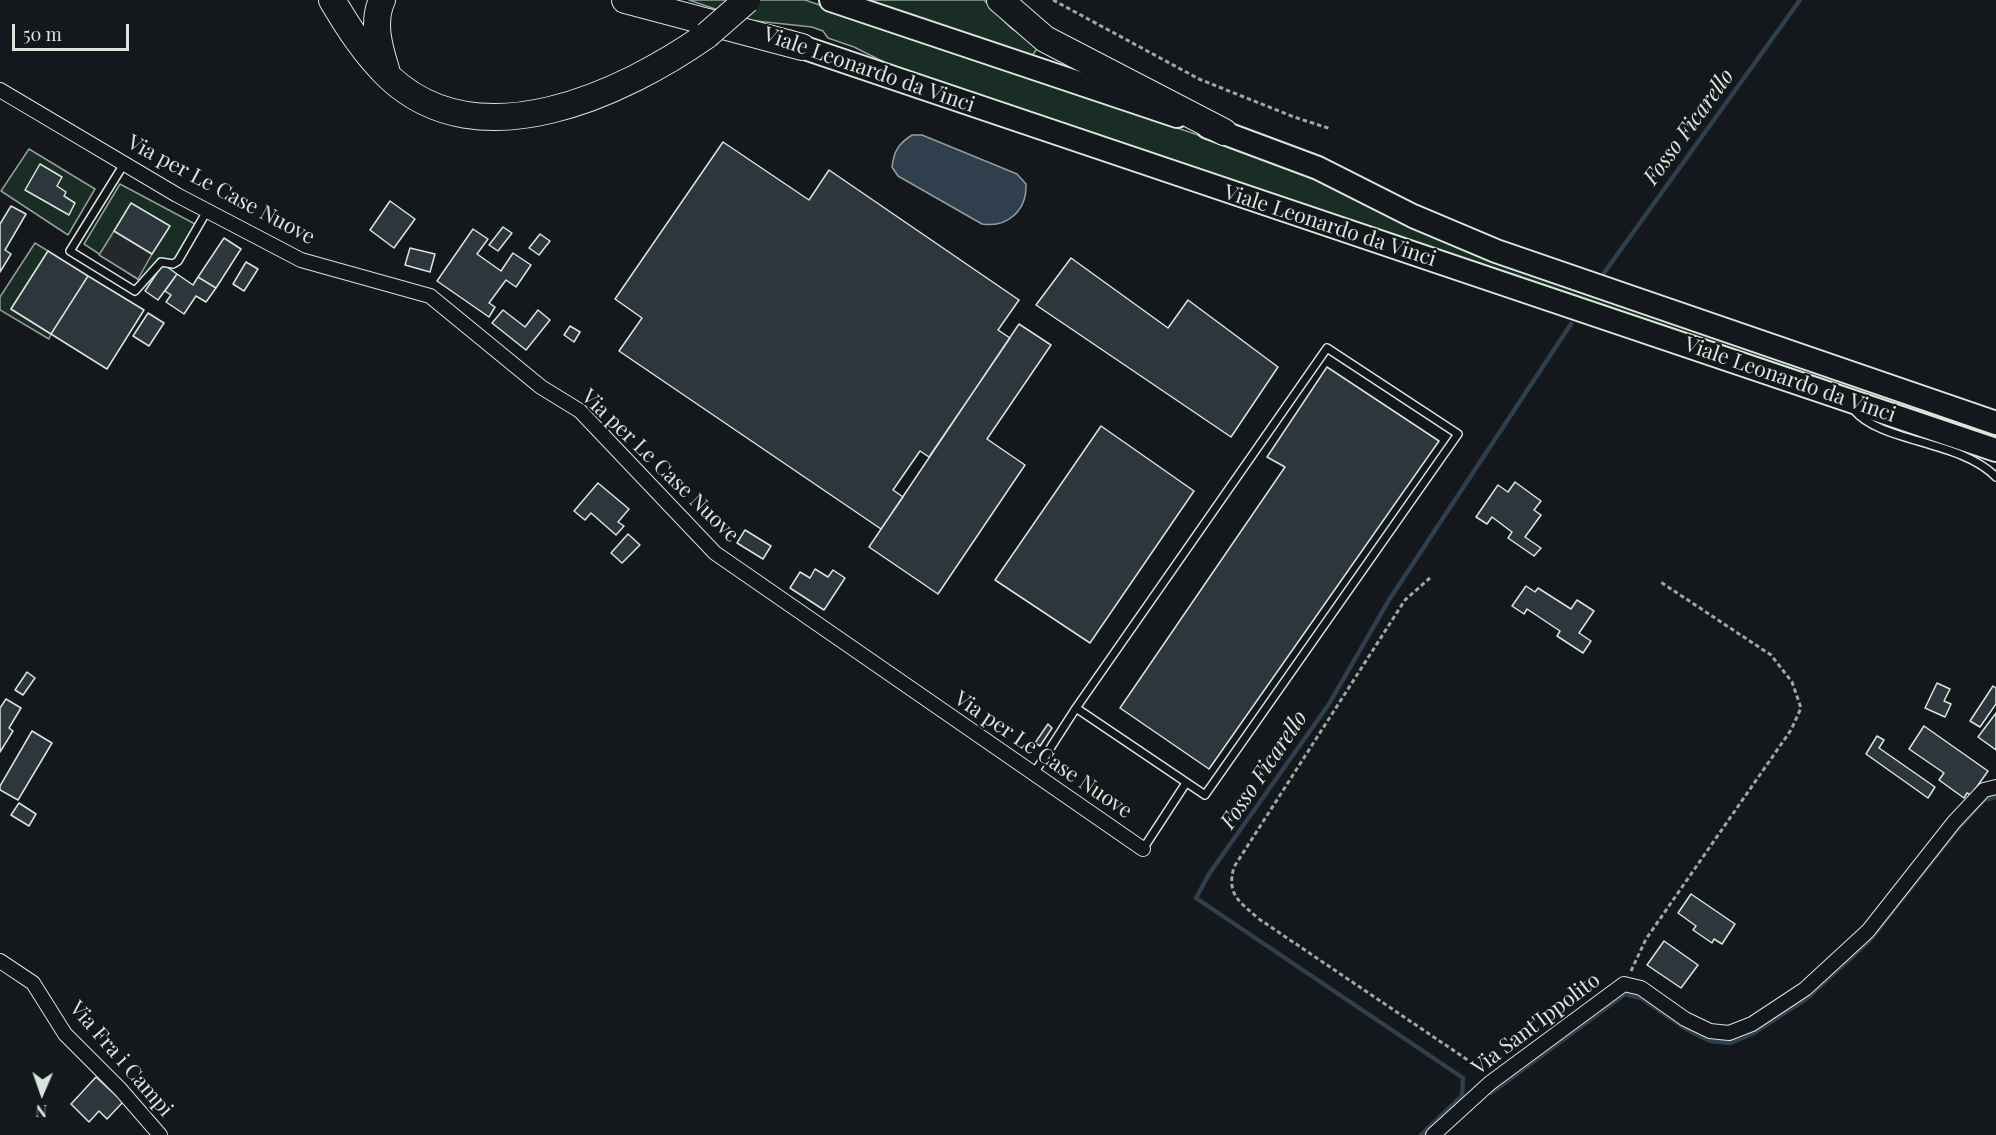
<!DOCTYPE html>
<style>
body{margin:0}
#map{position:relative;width:1996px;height:1135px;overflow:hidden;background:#14181c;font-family:"Playfair Display",serif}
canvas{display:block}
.north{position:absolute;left:12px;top:1063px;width:60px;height:60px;-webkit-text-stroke:4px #14181c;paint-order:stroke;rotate:182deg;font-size:16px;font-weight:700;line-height:24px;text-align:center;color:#d8e6dc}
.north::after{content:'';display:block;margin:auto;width:21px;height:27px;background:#d8e6dc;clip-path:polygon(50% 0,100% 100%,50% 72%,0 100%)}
.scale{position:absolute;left:12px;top:24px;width:117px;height:27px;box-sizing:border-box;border:3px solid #d8e6dc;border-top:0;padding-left:8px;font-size:18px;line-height:21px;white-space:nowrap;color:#d8e6dc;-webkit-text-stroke:4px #14181c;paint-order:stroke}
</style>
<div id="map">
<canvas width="1996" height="1135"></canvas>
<div class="north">N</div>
<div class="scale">50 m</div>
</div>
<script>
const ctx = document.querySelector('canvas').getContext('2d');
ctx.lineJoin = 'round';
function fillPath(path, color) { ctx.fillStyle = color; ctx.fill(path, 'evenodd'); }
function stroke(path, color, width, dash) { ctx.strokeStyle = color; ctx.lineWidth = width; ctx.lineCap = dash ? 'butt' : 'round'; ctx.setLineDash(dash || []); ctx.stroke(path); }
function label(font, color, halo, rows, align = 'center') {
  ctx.font = font + ' "Playfair Display",serif'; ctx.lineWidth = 4.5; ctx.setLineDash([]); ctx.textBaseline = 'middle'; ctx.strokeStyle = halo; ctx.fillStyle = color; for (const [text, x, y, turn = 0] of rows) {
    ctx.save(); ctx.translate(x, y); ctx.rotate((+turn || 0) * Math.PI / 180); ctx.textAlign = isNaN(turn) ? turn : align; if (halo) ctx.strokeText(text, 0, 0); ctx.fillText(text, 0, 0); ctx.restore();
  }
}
const green = new Path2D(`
 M689 0H805L1259 156 1299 172 1375 210 1495 263 1996 434V440L912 76 854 47 828 38 823 31 812 27 747 20Z
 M866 0H984L1011 28 1038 47 1032 56Z
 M29 149 95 189 68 235 1 191Z
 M120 184 195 224 173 261 159 258 142 282 84 244Z
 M35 243 48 251 11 309 51 334 49 339 0 310V297Z`);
const parking = new Path2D(`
 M114 231 152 254 138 279 99 255Z`);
const water = new Path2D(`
 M912 135H922L1017 174 1026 184C1027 210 1008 228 982 224L898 176 892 167C894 151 898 144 912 135Z`);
const stream = new Path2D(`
 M1604 273 1800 0
 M1491 1093 1625 994 1641 998 1686 1029 1710 1041 1730 1043 1752 1034 1806 999 1869 941 1955 832 1984 800 1996 797
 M1421 1135 1462 1096 1463 1078 1196 898 1209 874 1329 704 1389 600 1571 324`);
const building = new Path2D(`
 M723 142 809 200 829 170 1019 300 998 330 1010 338 929 457 920 451 893 490 903 497 881 529 619 351 642 318 615 299Z
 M40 164 62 177 57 186 66 192 64 196 75 203 69 215 25 190Z
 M390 201 415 219 394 248 370 230Z
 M131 203 170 226 152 254 114 231Z
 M11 206 26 214 5 250 11 254 0 272V224Z
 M503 227 512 233 498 251 489 245Z
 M473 229 488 239 477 254 501 271 513 253 531 265 516 287 506 280 489 303 495 307 489 317 437 281Z
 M540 234 550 241 539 255 529 248Z
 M224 238 241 249 216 288 198 277Z
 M410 248 435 254 430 272 405 265Z
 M48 251 88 276 51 334 11 309Z
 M1071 258 1168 328 1188 300 1278 367 1231 437 1036 305Z
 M246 262 258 269 244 291 233 284Z
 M163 264 177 274 158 300 145 291Z
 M177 274 193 285 198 277 216 288 206 302 196 296 184 314 166 302 171 295 165 291Z
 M88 276 144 310 107 369 51 334Z
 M503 310 525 327 538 310 550 320 526 350 492 323Z
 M148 313 164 323 149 346 133 336Z
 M1019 324 1051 345 987 439 1025 465 938 594 869 547Z
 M570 326 580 332 574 342 564 335Z
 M1327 367 1439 441 1209 769 1120 708 1285 467 1267 457Z
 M1101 426 1194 491 1090 643 995 580Z
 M1515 482 1541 501 1534 510 1541 515 1525 537 1541 548 1534 556 1508 538 1512 532 1492 517 1487 524 1476 517 1498 485 1508 492Z
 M598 483 629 509 618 522 624 526 616 535 591 513 585 520 574 511Z
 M745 530 771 546 763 559 737 543Z
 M628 534 640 545 622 563 611 553Z
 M815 569 828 577 833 570 845 578 824 610 790 588 800 572 810 578Z
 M1526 586 1535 592 1538 588 1571 609 1577 600 1594 611 1579 633 1591 641 1583 653 1557 636 1560 631 1527 609 1524 614 1512 606Z
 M27 672 35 678 23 695 15 690Z
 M1937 683 1950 689 1944 701 1951 704 1945 717 1925 708Z
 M1993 686 1996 688V704L1980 727 1970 721Z
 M6 699 21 708 9 728 13 731 0 752V708Z
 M1996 713V750L1978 737Z
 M1048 724 1052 728 1040 746 1035 743Z
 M1924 726 1988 771 1971 795 1967 793 1964 798 1939 780 1944 773 1909 749Z
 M32 731 52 743 18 800 0 790V786Z
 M1877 736 1884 740 1879 748 1935 787 1928 798 1866 754Z
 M19 803 36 814 29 826 11 815Z
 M1691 894 1735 924 1722 944 1714 939 1712 943 1693 930 1696 926 1678 913Z
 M1664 941 1698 965 1681 988 1647 965Z
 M96 1077 123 1102 107 1119 99 1111 89 1122 71 1104Z`);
const path = new Path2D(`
 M1053 0 1199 79 1294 117 1331 129
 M1430 578 1405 600 1234 867C1226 895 1240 902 1259 919L1484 1071
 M1631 971 1646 939 1791 730 1801 708 1792 682 1771 655 1659 581`);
const service = new Path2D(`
 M124 164 70 251 135 291 161 262 173 264 178 261 207 211
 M1854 410C1881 443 1960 440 1996 477
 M1033 775 1076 708 1327 348 1458 434 1205 795 1076 708
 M1143 849 1186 783`);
const minor = new Path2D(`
 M0 90 177 195 301 260 430 296 541 387 580 411 715 553 1143 849
 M0 961 33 983 65 1034 120 1089 160 1135
 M1433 1135 1490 1083 1624 984 1641 988 1685 1019 1710 1031 1729 1033 1752 1024 1805 989 1868 931 1954 822 1984 790 1996 787`);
const primary = new Path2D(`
 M831 0 1177 116
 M787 42 1996 450
 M1208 127 1318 168 1413 216 1496 251 1996 423`);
const motorway = new Path2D(`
 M332 0C348 27 365 54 389 77 479 162 623 94 707 35
 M382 0C372 22 379 47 386 69
 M625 0 802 47
 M1000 0 1045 39 1224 132`);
const motorwayBridge = new Path2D(`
 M707 35 747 0`);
const streetNames = [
 ["Viale Leonardo da Vinci",869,70,19],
 ["Via per Le Case Nuove",221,190,28],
 ["Viale Leonardo da Vinci",1330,226,18],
 ["Viale Leonardo da Vinci",1790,380,19],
 ["Via per Le Case Nuove",660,466,44],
 ["Via per Le Case Nuove",1043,755,34],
 ["Via Sant'Ippolito",1536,1024,-37],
 ["Via Fra i Campi",121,1059,49]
];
const waterNames = [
 ["Fosso Ficarello",1689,127,-54],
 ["Fosso Ficarello",1264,770,-56]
];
fillPath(green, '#1a2d24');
stroke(green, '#939e99', 1.5);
fillPath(parking, '#24282b');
stroke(parking, '#939e99', 1.5);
fillPath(water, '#2f3f4d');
stroke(water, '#939e99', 1.5);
stroke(stream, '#2f3f4d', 4.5);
fillPath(building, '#2c363c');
stroke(building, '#d8e6dc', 1.5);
stroke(service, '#d8e6dc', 10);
stroke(minor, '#d8e6dc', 16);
stroke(primary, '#d8e6dc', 26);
stroke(motorway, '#d8e6dc', 28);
stroke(path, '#9da8a2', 3, [4.5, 3]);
stroke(service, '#14181c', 7);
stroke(minor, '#14181c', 14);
stroke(primary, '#14181c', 22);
stroke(motorway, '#14181c', 26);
stroke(motorwayBridge, '#d8e6dc', 28, []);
stroke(motorwayBridge, '#14181c', 26);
label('21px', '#d8e6dc', '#14181c', streetNames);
label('italic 22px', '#d8e6dc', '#14181c', waterNames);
</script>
